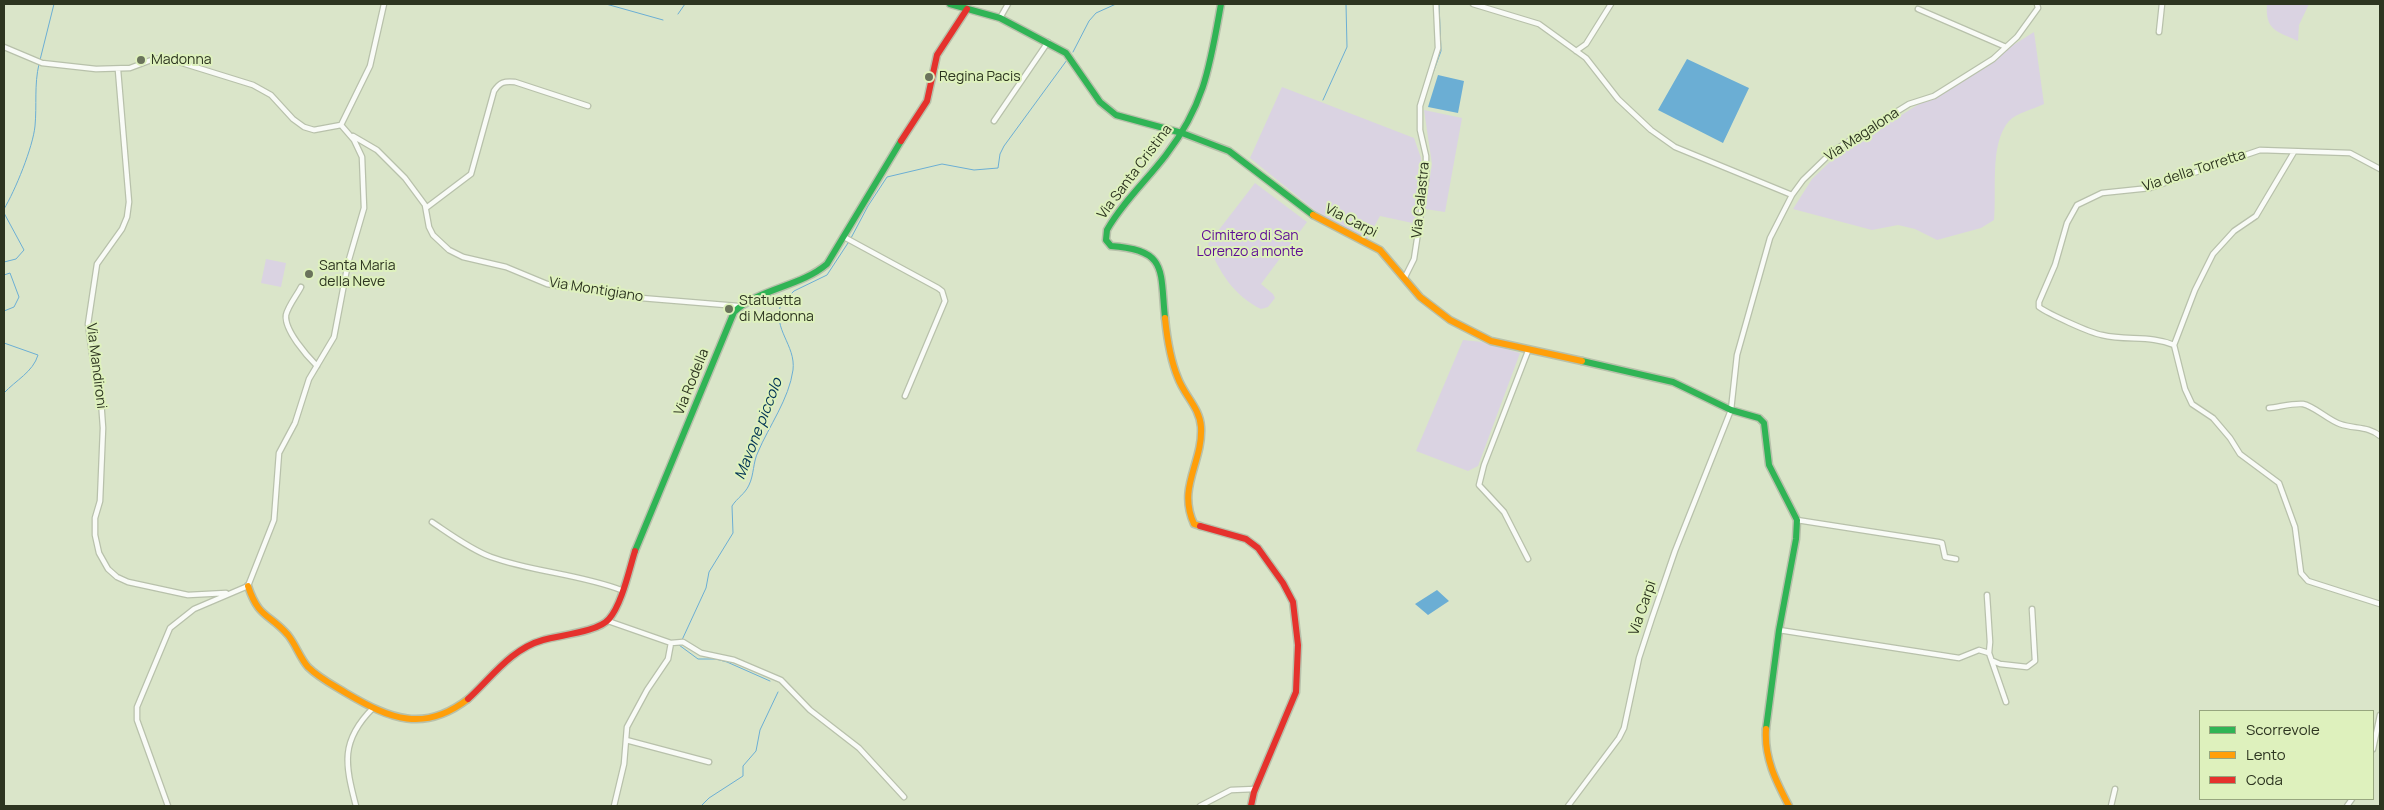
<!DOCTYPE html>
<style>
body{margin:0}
#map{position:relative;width:2384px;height:810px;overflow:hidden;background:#dae5c9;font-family:Manrope,sans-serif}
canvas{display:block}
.frame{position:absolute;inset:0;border:5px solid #2d3520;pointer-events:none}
.legend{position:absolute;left:2199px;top:710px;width:175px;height:90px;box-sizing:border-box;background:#def1bd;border:1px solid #97a67e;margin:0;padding:6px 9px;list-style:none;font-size:15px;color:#2d3520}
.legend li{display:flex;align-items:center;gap:10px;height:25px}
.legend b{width:25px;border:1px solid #97a67e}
</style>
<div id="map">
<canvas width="2384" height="810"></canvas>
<div class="frame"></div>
<ul class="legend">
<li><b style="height:6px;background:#30b455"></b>Scorrevole</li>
<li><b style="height:6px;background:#ff9f0a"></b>Lento</li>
<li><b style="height:6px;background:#e5322d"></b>Coda</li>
</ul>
</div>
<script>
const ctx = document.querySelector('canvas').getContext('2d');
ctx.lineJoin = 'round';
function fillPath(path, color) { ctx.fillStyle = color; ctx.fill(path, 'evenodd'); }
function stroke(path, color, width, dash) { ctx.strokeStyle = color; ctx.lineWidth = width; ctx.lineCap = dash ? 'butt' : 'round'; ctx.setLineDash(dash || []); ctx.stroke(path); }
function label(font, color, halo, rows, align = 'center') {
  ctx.font = font + ' Manrope,sans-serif'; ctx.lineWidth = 4; ctx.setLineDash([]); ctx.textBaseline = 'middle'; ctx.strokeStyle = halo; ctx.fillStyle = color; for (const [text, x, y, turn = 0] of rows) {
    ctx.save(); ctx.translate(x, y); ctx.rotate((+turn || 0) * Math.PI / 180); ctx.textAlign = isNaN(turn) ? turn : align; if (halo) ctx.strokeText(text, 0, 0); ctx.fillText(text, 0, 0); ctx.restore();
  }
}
const green = new Path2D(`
 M2267 4H2309L2299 25 2298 41C2276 31 2265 30 2267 4Z
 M2034 32 2044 104C2034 109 2016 113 2009 121 1989 144 1997 192 1994 220L1981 228 1937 240 1915 229 1898 225 1872 230 1793 209 1812 179 1836 156Z
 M1282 87 1414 138 1421 158 1417 224 1380 216 1367 239 1318 213 1250 158Z
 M1424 110 1462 118 1445 212 1425 209 1432 164Z
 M1255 183 1307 222 1261 284 1273 294 1275 298 1268 307 1261 309C1234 296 1219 272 1208 244Z
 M266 259 286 263 281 287 261 283Z
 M1463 340 1482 342 1520 353 1478 466 1468 471 1416 451Z`);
const water = new Path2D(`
 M1687 59 1749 88 1723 143 1658 110Z
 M1438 75 1464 81 1458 113 1428 107Z
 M1437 590 1449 601 1428 615 1415 604Z`);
const stream = new Path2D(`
 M606 4 663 20
 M678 14 685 4
 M1073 52 1089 21 1096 13 1116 4
 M40 60 54 4
 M1430 81 1441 51 1439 4
 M1323 100 1347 47 1346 4
 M4 209C15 191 33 147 35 126 37 105 34 85 39 64
 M4 213 24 250 16 259 4 262
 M851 238 868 206 887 177 942 164 974 170 998 168 1000 154 1004 146 1067 60
 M4 275 10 273 19 297 14 307 4 311
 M4 343 38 355C33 372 16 380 4 393
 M682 640 706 588 709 572 733 533 732 506C737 498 745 494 749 485 754 475 753 462 758 452 769 426 789 399 793 370 796 345 772 329 781 304L794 291 827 275 848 243
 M679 645 698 659H716L727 662 770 681
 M701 806 709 798 743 776V766L756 751 760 730 778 692`);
const street = new Path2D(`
 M1473 4 1539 24 1586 58 1618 99 1651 130 1675 147 1792 195
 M1918 9 2006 47
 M1000 18 1008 4
 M2159 32 2162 4
 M4 47 42 63 96 69 130 68 154 59 166 58 253 85 271 95 293 119 304 127 314 130 341 125
 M1576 51 1586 44 1611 4
 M118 70 129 202 127 217 122 229 97 264 88 324 92 354 100 386 103 428 100 501 95 518V535L99 553 108 569 117 577 128 582 188 595 226 593
 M994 121 1048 42
 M341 125 370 66 384 4
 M353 136 377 150 405 178 425 205 429 227 433 235 449 250 463 257 506 267 547 284 563 287H582L641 298 738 306
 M2294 152 2256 216 2234 231 2213 254 2195 290 2174 345 2185 389 2192 404 2213 418 2230 438 2240 454 2279 483 2295 527 2301 573 2308 581 2380 604
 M426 208 471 174 494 91C500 82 504 81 515 82L588 106
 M844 237 938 288 942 291 945 301 905 396
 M1405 277 1414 259 1426 180V156L1420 130V106L1438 48 1436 4
 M301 287C297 295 288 306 286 315 284 330 307 356 317 366
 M2174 345C2151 335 2127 341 2102 335 2090 333 2049 314 2039 307V302L2055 265 2067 223 2077 205 2102 193 2150 188 2260 150 2350 153 2380 169
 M2269 408C2279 407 2293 403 2303 404 2314 406 2328 420 2340 424 2354 429 2369 426 2380 436
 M1797 520 1938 542 1942 543 1945 557 1956 559
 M432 522C450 534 470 549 491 557 533 572 579 574 621 590
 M1528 559 1504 512 1479 485 1484 465 1528 351
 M1987 595 1990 642 1989 653
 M608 621 671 643 683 642 701 653 734 660 781 680 810 710 859 748 904 797
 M1779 630 1959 658 1979 650 1989 653 2006 702
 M1993 661 2000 664 2027 667 2035 661 2032 609
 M626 740 709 762
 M2373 749 2380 715
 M168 806 137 720V707L170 628 194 609 248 586 274 520 279 453 295 423 309 379 334 337 348 263 364 208 362 157 354 140 341 125
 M356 806C345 764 340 741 373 708
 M614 806 624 764 627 727 647 690 668 659 671 643
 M1200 806 1231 790 1255 789
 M1568 806 1619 738 1624 728 1639 658 1652 618 1675 551 1731 410 1737 355 1770 238 1792 195 1803 180 1833 151 1909 104 1934 96 1993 59 2017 37 2038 8 2037 4
 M2111 806 2115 789
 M2347 806 2352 799`);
const fast = new Path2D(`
 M950 4 1000 18 1066 53 1100 102 1116 115 1182 133 1229 151 1313 215
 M1165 318C1160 270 1168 250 1111 246L1106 240 1107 230C1122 203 1147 180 1166 155 1205 104 1210 65 1221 4
 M1582 361 1673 382 1731 410 1759 418 1764 423 1769 465 1797 520 1796 539 1779 630 1766 729
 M635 551 734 312C760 288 800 287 827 264L901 141`);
const slow = new Path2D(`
 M1313 215 1380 250 1420 297 1450 320 1491 341 1582 361
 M1165 318C1167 338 1170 359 1178 378 1184 395 1200 408 1201 427 1203 463 1177 487 1194 524L1200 526
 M248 586C259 619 269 613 288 635 296 645 300 658 308 667 319 678 333 685 346 693 390 719 424 733 468 699
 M1766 729C1764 758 1776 781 1789 806`);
const jam = new Path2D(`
 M901 141 927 101 937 55 967 9
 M1200 526 1246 539 1258 548 1283 583 1293 602 1298 645 1296 692 1254 792 1251 806
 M468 699C492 677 511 649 543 640 560 635 598 632 609 619 622 604 629 570 635 551`);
const markers = [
 [141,60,5,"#6a735b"],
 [929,77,5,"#6a735b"],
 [309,274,5,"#6a735b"],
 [729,309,5,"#6a735b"]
];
const poiNames = [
 ["Madonna",151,60],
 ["Regina Pacis",939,77],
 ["Santa Maria",319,266],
 ["della Neve",319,282],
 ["Statuetta",739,301],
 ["di Madonna",739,317]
];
const streetNames = [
 ["Via Magalona",1862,135,-33],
 ["Via della Torretta",2194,171,-18],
 ["Via Santa Cristina",1135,172,-53],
 ["Via Calastra",1421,200,-84],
 ["Via Carpi",1351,221,27],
 ["Via Montigiano",596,290,9],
 ["Via Mandironi",96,366,83],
 ["Via Rodella",692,382,-68],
 ["Via Carpi",1643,608,-71]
];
const parkNames = [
 ["Cimitero di San",1250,236],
 ["Lorenzo a monte",1250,252]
];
const waterNames = [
 ["Mavone piccolo",759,429,-69]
];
fillPath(green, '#dad3e2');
fillPath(water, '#6baed4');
stroke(stream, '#6baed4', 1);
stroke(street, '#b8c1ab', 7);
stroke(fast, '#b8c1ab', 9);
stroke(slow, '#b8c1ab', 9);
stroke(jam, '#b8c1ab', 9);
stroke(street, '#f9fbf7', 4.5);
stroke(fast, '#30b455', 6);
stroke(slow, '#ff9f0a', 6);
stroke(jam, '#e5322d', 6);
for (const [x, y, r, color] of markers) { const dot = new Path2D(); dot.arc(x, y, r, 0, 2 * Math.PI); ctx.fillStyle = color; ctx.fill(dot); stroke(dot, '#def1bd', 2); }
label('14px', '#2d3520', '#def1bd', poiNames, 'left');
label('14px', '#2d3520', '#def1bd', streetNames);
label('14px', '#5e0b96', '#def1bd', parkNames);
label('italic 15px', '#003455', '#def1bd', waterNames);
</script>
